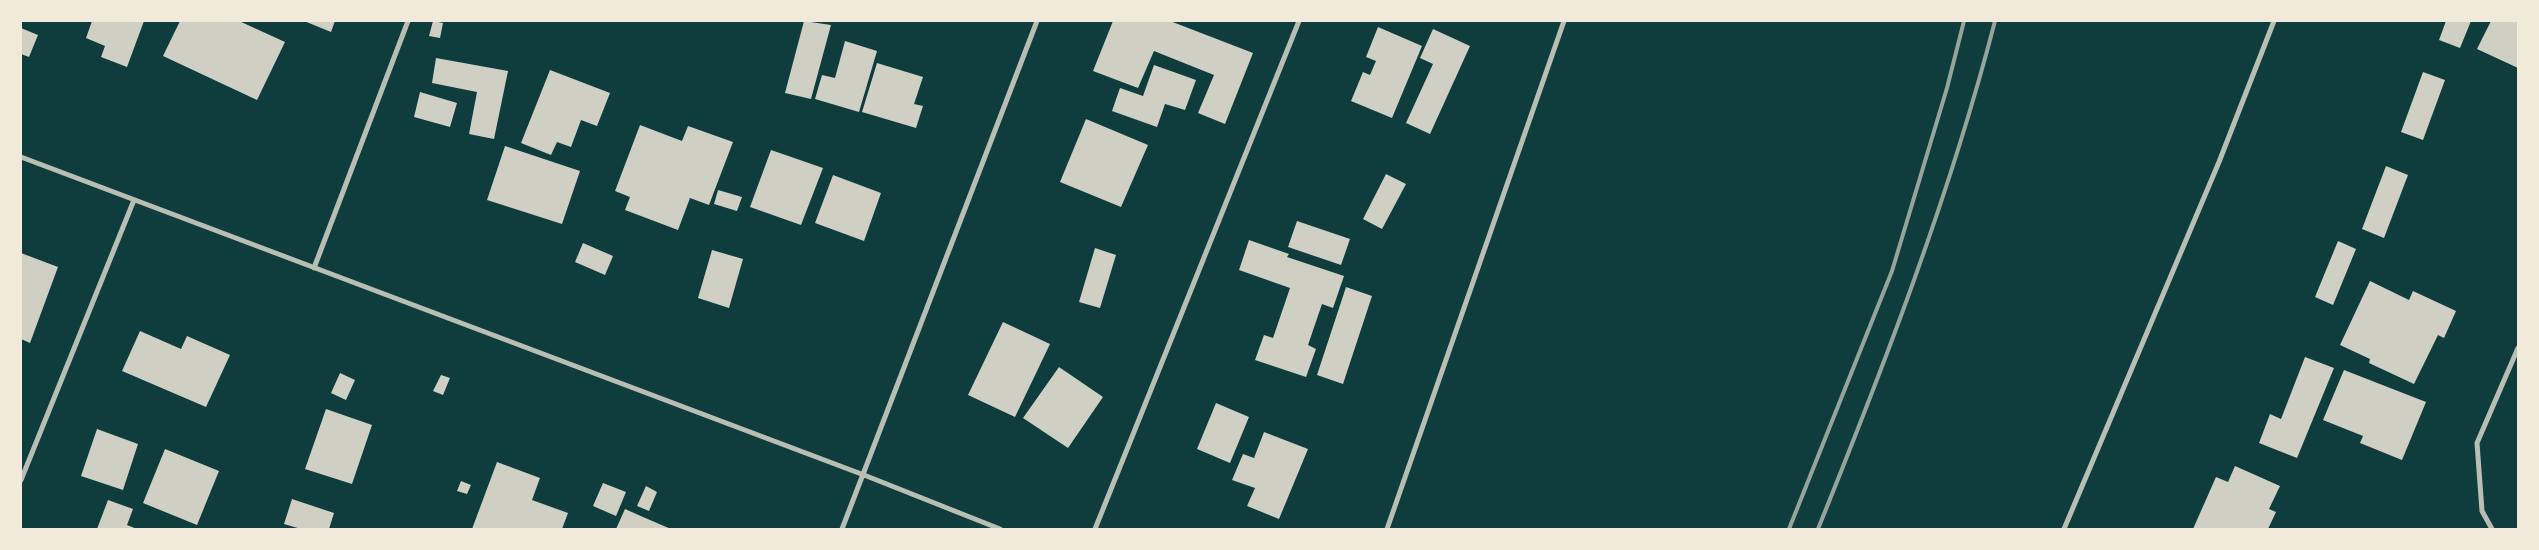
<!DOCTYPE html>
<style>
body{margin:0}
#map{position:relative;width:2539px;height:550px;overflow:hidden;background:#0f3d3e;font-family:"Work Sans",sans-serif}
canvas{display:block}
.frame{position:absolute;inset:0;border:22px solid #f1e9da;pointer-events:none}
</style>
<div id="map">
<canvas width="2539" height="550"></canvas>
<div class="frame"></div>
</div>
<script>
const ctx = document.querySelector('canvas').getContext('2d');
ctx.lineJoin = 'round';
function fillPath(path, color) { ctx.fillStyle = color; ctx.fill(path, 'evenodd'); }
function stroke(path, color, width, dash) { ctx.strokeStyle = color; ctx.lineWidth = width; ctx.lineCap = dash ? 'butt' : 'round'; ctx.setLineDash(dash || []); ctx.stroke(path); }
const building = new Path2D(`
 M92 21H144L127 67 101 57 105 46 86 38Z
 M180 21H239L285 42 257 100 163 56Z
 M304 21H335L331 32Z
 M433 21 443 23 440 38 429 36Z
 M804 21 831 25 811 99 785 93Z
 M1113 21H1170L1253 53 1225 124 1198 113 1214 75 1154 51 1138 88 1093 71Z
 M2446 21H2471L2460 48 2439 40Z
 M2491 21H2518V68L2477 49Z
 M1378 27 1422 46 1392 118 1351 101 1363 72 1370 75 1376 61 1366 57Z
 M21 28 38 35 29 57 21 54Z
 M1433 29 1470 46 1430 134 1406 123 1433 64 1420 58Z
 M845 41 877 51 859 112 815 99 822 75 835 78Z
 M436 58 508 71 494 139 469 134 477 92 432 83Z
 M877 63 923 77 914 104 923 106 916 128 862 112Z
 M1154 65 1196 80 1185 110 1165 104 1157 127 1112 111 1120 88 1143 96Z
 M550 70 610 93 597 126 581 120 571 147 557 142 551 155 521 143Z
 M2423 72 2445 80 2423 140 2401 132Z
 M420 92 457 103 450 127 414 117Z
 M1086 119 1148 145 1121 207 1060 182Z
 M640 125 682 141 688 126 733 142 709 205 690 198 678 230 625 210 630 197 615 191Z
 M505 146 580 171 562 224 487 200Z
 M771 150 823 168 801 225 750 207Z
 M2386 166 2408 175 2384 238 2362 229Z
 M1386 174 1406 184 1382 229 1363 219Z
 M833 175 881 193 864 241 815 223Z
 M718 190 742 197 737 211 714 204Z
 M1297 221 1350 239 1341 265 1288 247Z
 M1249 240 1289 254 1287 257 1344 276 1333 308 1322 304 1308 345 1316 349 1306 377 1255 360 1264 335 1273 338 1290 288 1239 270Z
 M2338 241 2356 249 2333 305 2315 297Z
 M583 243 613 256 605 275 575 262Z
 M1095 248 1116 255 1100 308 1079 302Z
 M712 250 743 259 729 308 698 298Z
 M21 253 58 267 30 343 21 339Z
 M2370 281 2409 300 2413 291 2456 311 2444 338 2438 335 2414 384 2369 363 2370 359 2340 345Z
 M1346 287 1372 296 1343 384 1317 375Z
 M1003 322 1050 344 1015 417 968 395Z
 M140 331 181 349 187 336 230 355 206 407 122 371Z
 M2305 357 2334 368 2297 458 2259 443 2270 414 2281 419Z
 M1059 367 1103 397 1068 448 1023 418Z
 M2344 370 2426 402 2402 460 2360 443 2363 436 2323 420Z
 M340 373 355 380 346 400 331 393Z
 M441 375 450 378 443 395 433 391Z
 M1216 403 1249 417 1230 463 1197 449Z
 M326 409 372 425 352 484 305 469Z
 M97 429 138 444 123 490 81 476Z
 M1264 432 1308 449 1279 519 1247 506 1255 488 1232 480 1243 454 1254 458Z
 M165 449 219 471 197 525 143 503Z
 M497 462 540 478 532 500 568 513 562 529H472Z
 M2235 466 2280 486 2269 509 2276 512 2268 529H2193L2216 477 2228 482Z
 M461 481 471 485 467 494 457 491Z
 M603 483 626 492 616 516 593 506Z
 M646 486 657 492 649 511 637 506Z
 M292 499 334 513 329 529H301L284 524Z
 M108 500 133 509 127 525 137 529H97Z
 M625 509 643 517 671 529H616Z`);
const minor = new Path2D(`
 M21 157 864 475 1000 529
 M314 268 408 21
 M21 480 134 200
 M842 529 1037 21
 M1095 529 1299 21
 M1387 529 1564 21
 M2064 529 2219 162 2274 21
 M2492 529 2482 511 2477 443 2518 348`);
const rail = new Path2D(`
 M1789 529 1892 271 1947 88 1964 21
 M1818 529C1885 363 1950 195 1995 21`);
fillPath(building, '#cfcfc3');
stroke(minor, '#b8beb3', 5);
stroke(rail, '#97a49c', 4);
</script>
